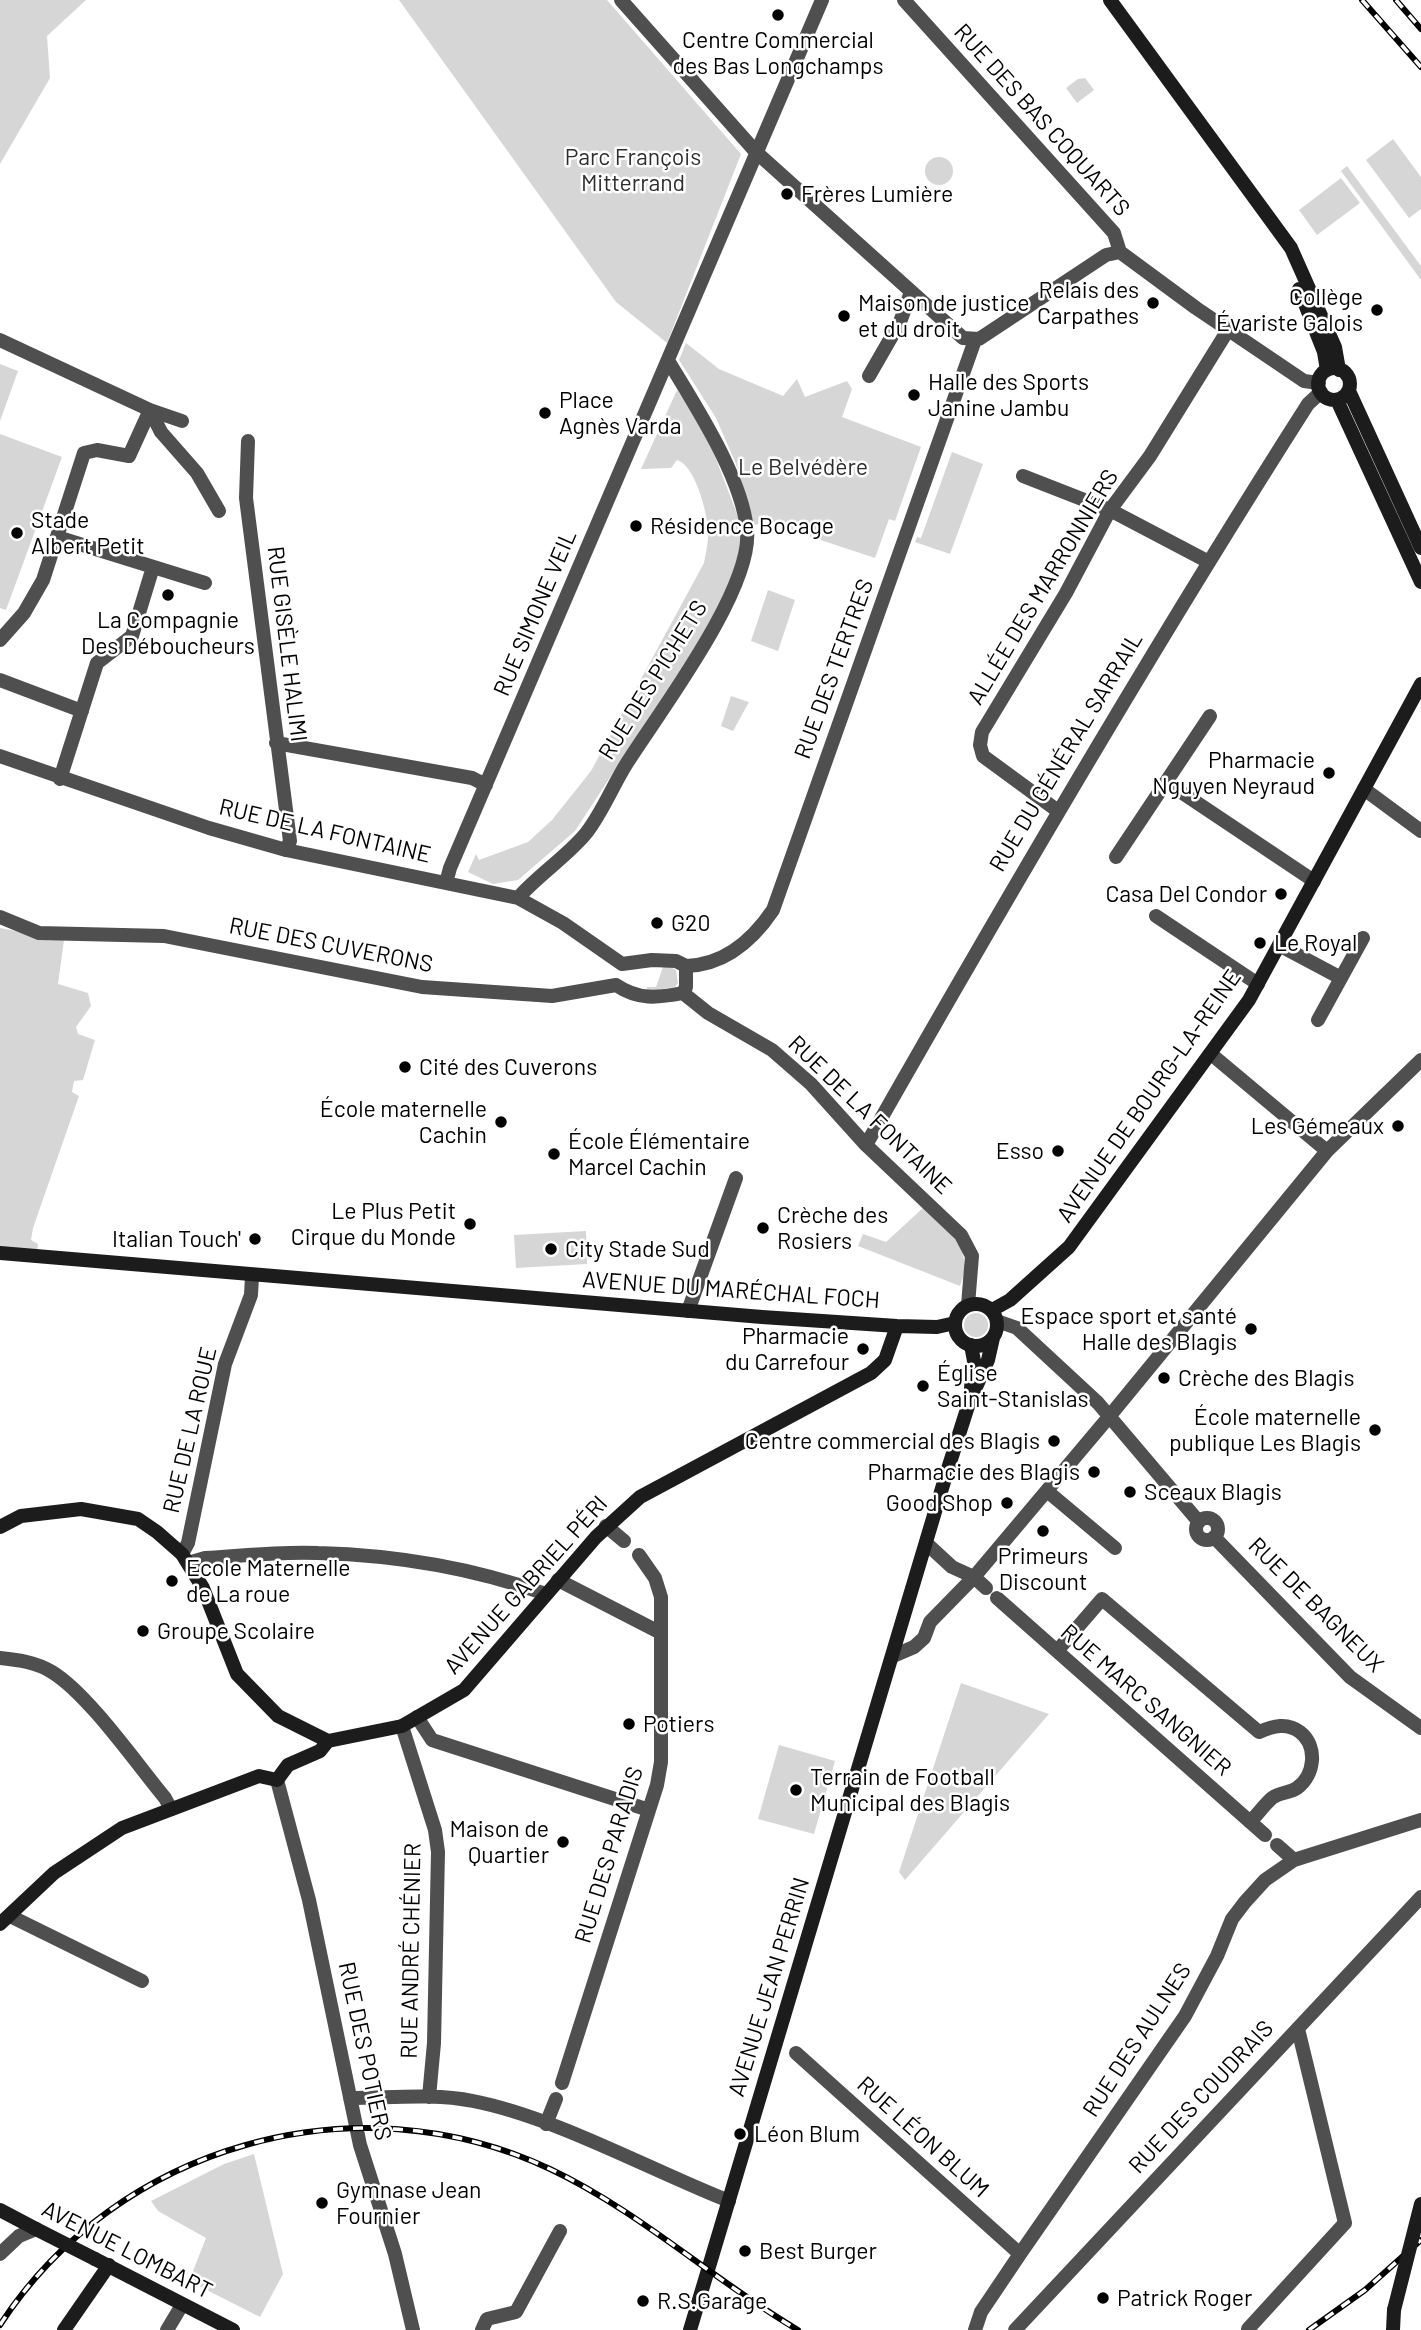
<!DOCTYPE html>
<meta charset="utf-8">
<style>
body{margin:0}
canvas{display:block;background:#fff}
</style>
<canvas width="1421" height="2330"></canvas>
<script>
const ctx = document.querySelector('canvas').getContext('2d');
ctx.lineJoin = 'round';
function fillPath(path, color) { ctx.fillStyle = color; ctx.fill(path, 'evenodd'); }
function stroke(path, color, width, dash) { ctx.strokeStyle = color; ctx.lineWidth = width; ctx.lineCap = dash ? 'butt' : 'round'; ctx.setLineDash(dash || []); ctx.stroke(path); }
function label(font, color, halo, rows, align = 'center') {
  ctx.font = font + ' Barlow,sans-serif'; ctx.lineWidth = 5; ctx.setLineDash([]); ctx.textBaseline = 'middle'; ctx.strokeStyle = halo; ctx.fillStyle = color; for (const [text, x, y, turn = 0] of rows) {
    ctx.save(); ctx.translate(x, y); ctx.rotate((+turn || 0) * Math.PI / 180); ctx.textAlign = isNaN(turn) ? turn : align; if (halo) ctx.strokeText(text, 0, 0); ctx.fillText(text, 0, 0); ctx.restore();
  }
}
const green = new Path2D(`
 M0 0H86L47 36 50 78 0 164Z
 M399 0H607L741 154 667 343 616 302Z
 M1085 78 1094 90 1077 103 1066 88 1078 79Z
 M1393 139 1421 177V209L1409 218 1366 160Z
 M925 171a14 14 0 1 1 28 0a14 14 0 1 1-28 0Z
 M1347 166 1421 266V280L1341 171Z
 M1341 178 1360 203 1317 235 1299 210Z
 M686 343 719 369 783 396 797 379 805 397 847 381 852 389 842 417 921 447 895 521 889 519 875 558 769 523 754 525 736 464 716 418 679 360Z
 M0 364 18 371 0 421Z
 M677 390 703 425 742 527 739 558 720 609 575 831 518 880 493 884 468 872 476 854 479 860 528 842 552 820 591 771 704 563C706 552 709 540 708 529 707 512 695 465 677 460L671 468 641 469Z
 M0 434 62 457 6 610 0 608Z
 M952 452 983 464 950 554 915 542 917 537 921 538Z
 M768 590 795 600 778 651 751 641Z
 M731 696 749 702 733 731 721 726Z
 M0 928 64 940 58 984 88 993 91 1006 76 1027 78 1034 95 1040 83 1080 74 1081 72 1092 79 1096 33 1228 31 1240 38 1244 37 1253 0 1249Z
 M664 964 676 970 678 983 675 987 647 992V987H656Z
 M924 1207C947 1228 976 1250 960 1286L858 1246 863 1234 886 1242Z
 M586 1231 587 1264 516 1268 514 1235Z
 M964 1325a12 12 0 1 1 24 0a12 12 0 1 1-24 0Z
 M961 1683 1049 1714 905 1880 899 1872Z
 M779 1745 835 1761 814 1834 758 1819Z
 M254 2154 283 2274 260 2317 189 2281 206 2238 158 2211 151 2201 224 2164Z`);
const street = new Path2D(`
 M621 0 756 152 963 338 979 339 1106 255 1120 252
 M904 0 1114 233 1120 252 1196 308 1304 381 1319 383
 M0 340 150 410 182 421
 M869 376 900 322 911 292
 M248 441 246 498 290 841 286 850
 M1023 476 1110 510 1207 561
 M57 537 205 583
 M0 640 24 613 43 580 84 453 97 450 129 456 150 410 161 432 197 473 219 511
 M0 680 82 711
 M276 743 472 778 486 785
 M0 756 209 828 286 850 518 898 563 923 622 964
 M60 779 97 663 132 636 153 567
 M1166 782 1314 881
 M1364 789 1421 831
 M1058 811 983 756 980 745 982 732 1066 593 1110 510 1150 456 1228 330
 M1116 857 1210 716
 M446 883 450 868 822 0
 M518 898C538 875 570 854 587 832 603 811 613 785 627 763 660 711 753 589 747 530 742 477 696 407 669 362
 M1156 916 1258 984
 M0 917 39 933 164 936 422 987 552 996 616 985
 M1279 945 1341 978
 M622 964 652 960 676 961 686 966V987L683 993
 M686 966C724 965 752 941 773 910L975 340
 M616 985C638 1000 657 998 683 993
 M683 993 708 1013 772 1050 811 1084 866 1145 961 1235 972 1256 968 1305
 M1318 1020 1363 938
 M1211 1054 1327 1151
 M866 1145C1008 895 1153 647 1308 404L1321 392
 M688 1311 736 1178
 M997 1321 1017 1328 1098 1403 1199 1522
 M1047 1491 1115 1548
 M1196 1529a11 11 0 1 1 22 0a11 11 0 1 1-22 0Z
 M606 1526 624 1541
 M1214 1537 1350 1677 1421 1728
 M927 1544 952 1567 974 1577 986 1588
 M182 1554 188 1543 225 1364 251 1295 252 1276
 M188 1563 205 1558C242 1556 281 1551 318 1553 395 1555 473 1568 546 1594
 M558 1580 661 1633
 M997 1598 1265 1835
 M1057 1651 1102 1599 1259 1732C1273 1726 1287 1722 1300 1732 1318 1746 1315 1775 1297 1788 1290 1793 1280 1792 1272 1798 1264 1805 1258 1814 1250 1822
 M893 1656 914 1647 924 1638 930 1622 974 1577 1108 1418 1327 1151 1421 1060
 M0 1658C18 1660 36 1662 52 1672 88 1694 136 1763 165 1798L171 1809
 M417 1717 432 1740 649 1810
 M402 1726 435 1830 438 1852 434 2043 429 2097
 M277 1780 309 1900 360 2145 395 2254 413 2330
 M1277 1845 1294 1860
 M10 1916 142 1981
 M796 2053 1020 2254
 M562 2083 657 1785 661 1762V1597L655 1578 639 1555
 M350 2098C390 2098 433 2093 473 2101 555 2117 650 2170 729 2201
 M546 2124 556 2099
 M0 2254 19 2236 36 2229
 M1248 2329 1345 2223 1298 2029
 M167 2330 182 2305
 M482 2330 487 2319 516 2312 560 2231
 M975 2330 981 2312 1020 2254 1185 2016 1217 1956 1232 1919 1245 1902 1265 1880 1294 1860 1421 1820
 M1015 2330 1421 1897`);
const secondary = new Path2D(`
 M1110 0 1291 248 1335 347 1339 370
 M1299 289 1324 352 1327 370
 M1318 384a16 16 0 1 1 32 0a16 16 0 1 1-32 0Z
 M1349 391 1421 548
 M1337 400 1421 582
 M0 1253 762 1317 897 1326 937 1327 955 1323
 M955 1325a21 21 0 1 1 42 0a21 21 0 1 1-42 0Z
 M992 1310 1010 1300 1069 1247 1249 1000 1421 684
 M971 1388 974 1361 971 1345
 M0 1527 21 1516 81 1509 138 1519 157 1532 182 1554 203 1588 237 1674 278 1716 328 1741 402 1726 464 1690 596 1537 640 1497 871 1373 885 1360 897 1326
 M0 1924 54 1873 122 1828 259 1776 277 1780 288 1765 320 1751 328 1741
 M0 2210 36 2229
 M95 2259 233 2330
 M64 2330 109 2265
 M690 2330 946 1475 969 1403 988 1360 993 1338
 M1393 2330 1394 2310`);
const rail = new Path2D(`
 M1362 0 1421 67
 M1396 0 1421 29
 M0 2325C117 2145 355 2077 550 2169 639 2211 713 2280 798 2330
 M1309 2330 1365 2290 1421 2240`);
const secondaryBridge = new Path2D(`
 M36 2229 95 2259
 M1394 2310 1421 2204`);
const markers = [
 [778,15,7,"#000"],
 [787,194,7,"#000"],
 [1153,303,7,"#000"],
 [1377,310,7,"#000"],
 [844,316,7,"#000"],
 [914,395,7,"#000"],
 [545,413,7,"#000"],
 [636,526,7,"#000"],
 [17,533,7,"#000"],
 [168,595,7,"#000"],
 [1329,773,7,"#000"],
 [1281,894,7,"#000"],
 [657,923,7,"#000"],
 [1260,943,7,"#000"],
 [405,1067,7,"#000"],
 [501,1122,7,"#000"],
 [1398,1126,7,"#000"],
 [1058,1151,7,"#000"],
 [554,1154,7,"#000"],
 [470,1224,7,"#000"],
 [763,1228,7,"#000"],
 [255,1239,7,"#000"],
 [551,1249,7,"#000"],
 [1251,1329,7,"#000"],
 [863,1349,7,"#000"],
 [1164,1378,7,"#000"],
 [923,1386,7,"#000"],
 [1375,1430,7,"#000"],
 [1054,1441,7,"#000"],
 [1094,1472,7,"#000"],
 [1130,1492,7,"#000"],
 [1007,1503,7,"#000"],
 [1043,1531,7,"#000"],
 [172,1581,7,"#000"],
 [143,1631,7,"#000"],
 [629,1724,7,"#000"],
 [796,1790,7,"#000"],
 [563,1842,7,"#000"],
 [740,2134,7,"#000"],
 [322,2203,7,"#000"],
 [745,2251,7,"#000"],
 [1103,2298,7,"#000"],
 [643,2301,7,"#000"]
];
const poiNames = [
 ["Centre Commercial",778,40,"center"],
 ["des Bas Longchamps",778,66,"center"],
 ["Frères Lumière",801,194],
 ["Relais des",1139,290,"right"],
 ["Carpathes",1139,316,"right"],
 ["Collège",1363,297,"right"],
 ["Évariste Galois",1363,323,"right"],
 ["Maison de justice",858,303],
 ["et du droit",858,329],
 ["Halle des Sports",928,382],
 ["Janine Jambu",928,408],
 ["Place",559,400],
 ["Agnès Varda",559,426],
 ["Stade",31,520],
 ["Albert Petit",31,546],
 ["Résidence Bocage",650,526],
 ["La Compagnie",168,620,"center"],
 ["Des Déboucheurs",168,646,"center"],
 ["Pharmacie",1315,760,"right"],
 ["Nguyen Neyraud",1315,786,"right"],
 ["Casa Del Condor",1267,894,"right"],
 ["G20",671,923],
 ["Le Royal",1274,943],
 ["Cité des Cuverons",419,1067],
 ["École maternelle",487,1109,"right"],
 ["Cachin",487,1135,"right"],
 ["Les Gémeaux",1384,1126,"right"],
 ["École Élémentaire",568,1141],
 ["Marcel Cachin",568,1167],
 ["Esso",1044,1151,"right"],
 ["Le Plus Petit",456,1211,"right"],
 ["Cirque du Monde",456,1237,"right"],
 ["Crèche des",777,1215],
 ["Rosiers",777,1241],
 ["Italian Touch'",241,1239,"right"],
 ["City Stade Sud",565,1249],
 ["Espace sport et santé",1237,1316,"right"],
 ["Halle des Blagis",1237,1342,"right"],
 ["Pharmacie",849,1336,"right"],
 ["du Carrefour",849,1362,"right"],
 ["Église",937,1373],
 ["Saint-Stanislas",937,1399],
 ["Crèche des Blagis",1178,1378],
 ["École maternelle",1361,1417,"right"],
 ["publique Les Blagis",1361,1443,"right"],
 ["Centre commercial des Blagis",1040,1441,"right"],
 ["Pharmacie des Blagis",1080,1472,"right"],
 ["Sceaux Blagis",1144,1492],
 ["Good Shop",993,1503,"right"],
 ["Primeurs",1043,1556,"center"],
 ["Discount",1043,1582,"center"],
 ["Ecole Maternelle",186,1568],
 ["de La roue",186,1594],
 ["Groupe Scolaire",157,1631],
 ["Potiers",643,1724],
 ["Terrain de Football",810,1777],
 ["Municipal des Blagis",810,1803],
 ["Maison de",549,1829,"right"],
 ["Quartier",549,1855,"right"],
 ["Léon Blum",754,2134],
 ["Gymnase Jean",336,2190],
 ["Fournier",336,2216],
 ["Best Burger",759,2251],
 ["Patrick Roger",1117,2298],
 ["R.S.Garage",657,2301]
];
const streetNames = [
 ["RUE DES BAS COQUARTS",1042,120,48],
 ["ALLÉE DES MARRONNIERS",1043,587,-59],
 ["RUE SIMONE VEIL",535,613,-67],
 ["RUE GISÈLE HALIMI",287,644,83],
 ["RUE DES TERTRES",834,669,-70],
 ["RUE DES PICHETS",653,680,-58],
 ["RUE DU GÉNÉRAL SARRAIL",1066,752,-59],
 ["RUE DE LA FONTAINE",325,831,13],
 ["RUE DES CUVERONS",331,945,11],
 ["AVENUE DE BOURG-LA-REINE",1149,1096,-55],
 ["RUE DE LA FONTAINE",870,1115,44],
 ["AVENUE DU MARÉCHAL FOCH",731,1290,4],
 ["RUE DE LA ROUE",190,1430,-77],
 ["AVENUE GABRIEL PÉRI",526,1585,-48],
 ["RUE DE BAGNEUX",1316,1605,45],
 ["RUE MARC SANGNIER",1146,1700,41],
 ["RUE DES PARADIS",609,1855,-73],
 ["RUE ANDRÉ CHÉNIER",411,1951,-89],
 ["AVENUE JEAN PERRIN",769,1987,-73],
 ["RUE DES AULNES",1137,2040,-57],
 ["RUE DES POTIERS",365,2051,78],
 ["RUE DES COUDRAIS",1201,2097,-47],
 ["RUE LÉON BLUM",923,2137,42],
 ["AVENUE LOMBART",127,2250,27]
];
const parkNames = [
 ["Parc François",633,157],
 ["Mitterrand",633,183],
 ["Le Belvédère",803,467]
];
fillPath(green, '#d6d6d6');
stroke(street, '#4f4f4f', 14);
stroke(secondary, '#1c1c1c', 14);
stroke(rail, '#000', 6);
stroke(rail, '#fff', 3.5, [10]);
stroke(secondaryBridge, '#1c1c1c', 14);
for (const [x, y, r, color] of markers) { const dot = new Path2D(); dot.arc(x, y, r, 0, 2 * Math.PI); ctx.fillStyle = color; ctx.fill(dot); stroke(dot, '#fff', 2.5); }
label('23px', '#000', '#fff', poiNames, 'left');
label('23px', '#000', '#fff', streetNames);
label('23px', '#2d2d2d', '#fff', parkNames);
</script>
